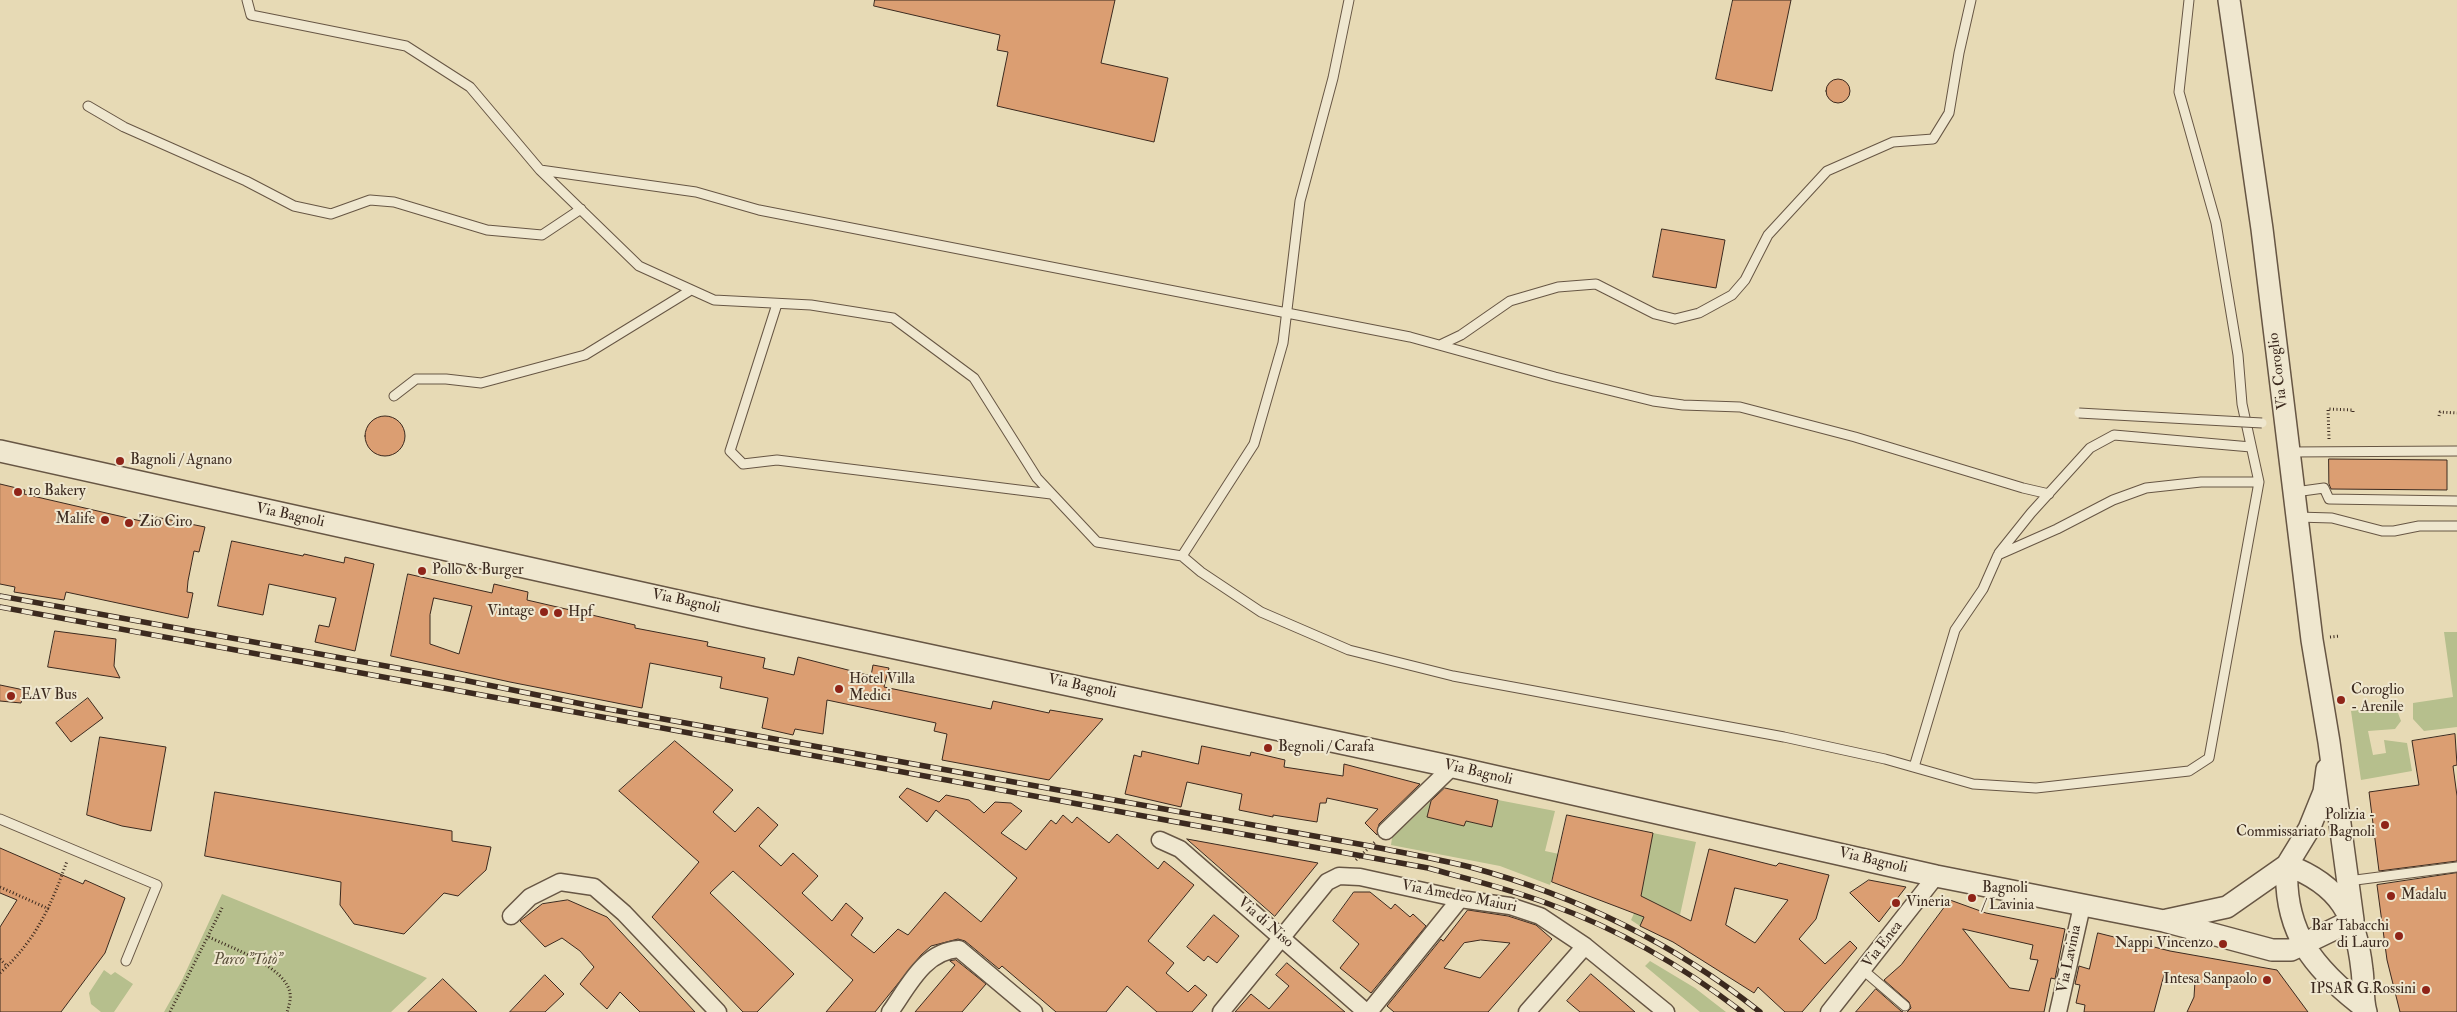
<!DOCTYPE html>
<meta charset="utf-8">
<style>
body{margin:0}
canvas{display:block;background:#e7dab5}
</style>
<canvas width="2457" height="1012"></canvas>
<script>
const ctx = document.querySelector('canvas').getContext('2d');
ctx.lineJoin = 'round';
function fillPath(path, color) { ctx.fillStyle = color; ctx.fill(path, 'evenodd'); }
function stroke(path, color, width, dash) { ctx.strokeStyle = color; ctx.lineWidth = width; ctx.lineCap = dash ? 'butt' : 'round'; ctx.setLineDash(dash || []); ctx.stroke(path); }
function label(font, color, halo, rows, align = 'center') {
  ctx.font = font + ' "IM FELL Double Pica",serif'; ctx.lineWidth = 4; ctx.setLineDash([]); ctx.textBaseline = 'middle'; ctx.strokeStyle = halo; ctx.fillStyle = color; for (const [text, x, y, turn = 0] of rows) {
    ctx.save(); ctx.translate(x, y); ctx.rotate((+turn || 0) * Math.PI / 180); ctx.textAlign = isNaN(turn) ? turn : align; if (halo) ctx.strokeText(text, 0, 0); ctx.fillText(text, 0, 0); ctx.restore();
  }
}
const green = new Path2D(`
 M2444 632H2457V727L2424 731 2413 719V703L2453 697Z
 M2395 705 2401 721 2395 729 2368 731 2373 755 2386 753 2384 740 2407 743 2412 771 2361 780 2351 711Z
 M1498 800 1555 811 1545 851 1559 854 1550 885 1500 866 1391 845 1392 838 1431 801 1427 817 1464 826 1466 821 1492 827Z
 M1653 833 1696 842 1680 915 1652 902 1640 926 1631 920 1640 900Z
 M222 894 427 978 391 1012H164L182 980Z
 M1650 961 1695 988 1726 1012H1700L1645 966Z
 M104 970 111 975 115 972 133 984 114 1012H101L91 1004 89 993Z`);
const building = new Path2D(`
 M875 0H1115L1101 63 1168 78 1154 142 997 106 1008 52 997 50 1000 35 874 6Z
 M1733 0H1791L1772 91 1716 79Z
 M1826 91a12 12 0 1 1 24 0a12 12 0 1 1-24 0Z
 M1662 229 1725 240 1716 288 1653 277Z
 M365 436a20 20 0 1 1 40 0a20 20 0 1 1-40 0Z
 M2329 459 2447 460V490L2331 489 2329 484Z
 M0 484 25 490 24 494 154 524 156 517 205 527 199 552 194 551 188 581 187 592 193 593 188 618 66 592 64 600 14 592 15 587 0 584Z
 M232 541 303 556 304 554 344 563 345 557 374 564 355 651 315 642 319 625 329 627 336 598 269 584 263 615 218 606Z
 M408 574 492 593 494 584 528 592 527 600 635 625V628L708 642 707 646 765 658 763 668 794 675 798 657 871 676 873 665 889 668 884 687 991 709 993 701 1049 713 1050 710 1103 719 1049 780 942 760 947 734 934 731 936 723 827 700 823 734 795 729 793 735 762 728 768 698 720 688 722 677 650 663 642 708 510 682 391 656ZM434 598 472 606 459 654 430 644V615Z
 M55 631 116 639 114 666 120 678 48 667Z
 M0 685 24 690 21 703 0 701Z
 M88 698 103 718 71 742 56 723Z
 M2455 734 2457 765 2453 766 2457 796V861L2379 871 2369 792 2419 785 2412 741Z
 M100 737 166 747 151 831 122 826 87 815Z
 M675 741 733 790 713 812 735 832 758 807 778 825 759 846 781 866 793 853 818 876 802 893 832 921 846 903 863 918 851 935 874 953 898 929 908 935 945 892 981 922 1017 878 936 810 927 822 899 797 907 788 939 802 946 795 969 800 984 813 995 802 1011 803 1022 811 1001 833 1026 850 1051 820 1056 824 1063 815 1072 823 1077 817 1109 843 1117 834 1158 869 1164 861 1194 885 1148 941 1174 963 1166 973 1188 992 1195 985 1207 995 1192 1012H1157L1127 986 1106 1012H1056L1002 966 999 969 965 941 958 939 931 946 921 955 875 1012H826L853 980 733 871 710 893 794 974 757 1012H743L652 917 699 862 619 791Z
 M1202 746 1250 756 1251 752 1285 760 1284 767 1343 776 1344 764 1420 784 1379 824 1377 835 1365 823 1378 809 1327 798 1326 803H1320L1317 822 1273 815V817L1239 810 1242 794 1187 782 1181 807 1125 794 1134 755 1141 757 1142 751 1198 764Z
 M1445 788 1498 800 1492 827 1466 821 1464 826 1427 817 1431 801Z
 M215 792 452 831V841L491 847 486 870 458 896 444 893 404 934 354 924 340 905 341 882 205 856Z
 M1567 815 1653 833 1641 896 1691 921 1709 849 1776 866 1779 863 1829 875 1816 919 1799 939 1825 964 1850 941 1857 948 1802 1012H1785L1758 987 1754 993 1673 942 1640 926 1644 917 1552 882ZM1735 888 1788 900 1755 943 1726 925Z
 M1187 839 1318 863 1275 916Z
 M0 848 83 884 85 880 125 898 105 953 61 1012H0V927L17 900 0 893Z
 M2457 873V1012H2400L2387 960 2377 885Z
 M1869 880 1906 887 1879 922 1850 893Z
 M1354 892H1370L1391 909 1395 904 1410 917 1413 914 1426 926 1371 993 1340 968 1359 944 1333 921Z
 M568 900 607 917 695 1012H640L620 992 607 1009 580 984 594 967 580 951 562 938 545 947 520 921 542 904Z
 M1950 900 1986 913 2065 929 2055 979 2051 978 2044 1012H1907L1911 1008 1909 1002 1884 980 1901 965ZM1963 929 2033 945 2030 959 2038 960 2029 991 2010 988Z
 M1468 910 1508 916 1536 925 1552 939 1488 1012H1394L1387 1006 1441 939 1443 941ZM1481 940 1510 943 1480 978 1444 968 1464 943Z
 M1214 915 1239 936 1217 963 1208 956 1204 961 1187 947Z
 M2098 933 2170 951 2277 970 2308 1012H2187L2194 997 2195 981 2164 975 2154 1012H2084L2085 1005 2076 1003 2080 985 2075 984 2079 966 2089 969Z
 M956 960 986 984 962 1012H915L955 965 950 961Z
 M1287 963 1345 1012H1235L1251 994 1269 1009 1289 986 1276 975Z
 M1591 974 1635 1012H1580L1567 1001Z
 M545 975 564 994 545 1012H510Z
 M443 979 477 1012H408Z
 M1876 989 1901 1011 1903 1012H1856Z`);
const path = new Path2D(`
 M2439 416 2440 412 2457 413
 M2329 439 2328 409 2353 410V413
 M2330 637 2340 636
 M1356 860 1375 842
 M0 887 49 909
 M209 937C231 948 285 966 290 993 291 999 289 1006 287 1012
 M0 959 7 966
 M0 973C36 940 51 906 67 861
 M170 1012 223 906`);
const service = new Path2D(`
 M247 0 251 15 406 46 470 87 540 170 639 266 714 300 811 305 893 318 974 378 1037 478 1097 542 1182 556 1254 444 1283 343 1300 201 1333 78 1349 0
 M88 106 124 127 246 181 294 206 331 214 370 200 394 202 487 230 542 235 581 209
 M540 170 696 192 759 210 1410 337 1555 377 1653 401 1683 405 1740 407 1855 437 2023 488 2049 494
 M777 304 730 451 743 464 777 460 1051 494
 M1440 345 1461 335 1510 301 1558 287 1596 284 1655 314 1675 319 1699 313 1732 295 1745 280 1768 235 1827 171 1893 142 1933 139 1949 113 1959 53 1971 0
 M394 396 416 379H446L481 383 585 355 691 290
 M2290 452 2457 451
 M2295 492 2324 488 2329 499 2457 501
 M2297 517 2332 518 2382 531H2394L2419 526H2457
 M1999 553 2031 513 2090 448 2114 435 2251 447
 M1182 556 1201 572 1261 612 1349 650 1453 676 1784 737 1885 759 1973 784 2036 788 2189 771 2209 758 2259 482 2242 404 2238 355 2216 223 2179 92 2189 0
 M1914 767 1955 630 1983 589 1998 555 2057 529 2113 500 2146 488 2201 482H2259
 M0 819 157 885 126 961
 M2348 881 2457 867
 M1863 970 1905 1006`);
const minor = new Path2D(`
 M1386 831 1452 767
 M1160 840 1180 849 1366 1012
 M511 916 530 897 560 882 594 887 624 913 718 1012
 M890 1012C908 987 924 951 959 949L1034 1012
 M1221 1012 1327 882 1339 876 1360 877 1460 899 1510 906 1540 916 1585 946 1666 1012
 M1369 1012 1460 899
 M1527 1012 1585 946
 M1829 1012 1936 876
 M2058 1012 2082 906`);
const tertiary = new Path2D(`
 M2229 0 2262 229 2312 640 2329 742 2353 920
 M0 451 750 617 1458 768 1936 876 2164 921 2272 950H2291L2353 920
 M2287 865C2340 885 2356 915 2362 970 2364 984 2362 999 2366 1012
 M2287 865C2283 932 2314 969 2365 1008
 M2167 920 2227 907 2287 865 2309 829 2324 792 2327 769`);
const rail = new Path2D(`
 M0 596 463 680 602 708 1370 846C1404 853 1438 859 1470 867 1577 896 1674 943 1760 1012
 M0 607 1428 868C1468 879 1510 889 1549 904 1618 929 1684 967 1742 1012`);
const serviceBridge = new Path2D(`
 M2079 413 2262 423`);
const markers = [
 [120,461,5,"#8f2418"],
 [18,492,5,"#8f2418"],
 [105,520,5,"#8f2418"],
 [129,523,5,"#8f2418"],
 [422,571,5,"#8f2418"],
 [544,612,5,"#8f2418"],
 [558,613,5,"#8f2418"],
 [839,689,5,"#8f2418"],
 [11,696,5,"#8f2418"],
 [2341,700,5,"#8f2418"],
 [1268,748,5,"#8f2418"],
 [2385,825,5,"#8f2418"],
 [2391,896,5,"#8f2418"],
 [1972,898,5,"#8f2418"],
 [1896,903,5,"#8f2418"],
 [2399,936,5,"#8f2418"],
 [2223,944,5,"#8f2418"],
 [2267,980,5,"#8f2418"],
 [2426,990,5,"#8f2418"]
];
const streetNames = [
 ["Via Coroglio",2279,371,-97],
 ["Via Bagnoli",290,516,12],
 ["Via Bagnoli",686,602,12],
 ["Via Bagnoli",1082,687,12],
 ["Via Bagnoli",1478,773,13],
 ["Via Bagnoli",1873,861,13],
 ["Via Amedeo Maiuri",1459,897,11],
 ["Via di Niso",1265,923,41],
 ["Via Enea",1883,945,-52],
 ["Via Lavinia",2070,959,-78]
];
const poiNames = [
 ["Bagnoli / Agnano",130,461],
 ["10 Bakery",28,492],
 ["Malife",95,520,"right"],
 ["Zio Ciro",139,523],
 ["Pollo & Burger",432,571],
 ["Vintage",534,612,"right"],
 ["Hpf",568,613],
 ["Hotel Villa",849,680],
 ["Medici",849,697],
 ["Coroglio",2351,691],
 ["- Arenile",2351,708],
 ["EAV Bus",21,696],
 ["Begnoli / Carafa",1278,748],
 ["Polizia -",2375,816,"right"],
 ["Commissariato Bagnoli",2375,833,"right"],
 ["Bagnoli",1982,889],
 ["/ Lavinia",1982,906],
 ["Madalu",2401,896],
 ["Vineria",1906,903],
 ["Bar Tabacchi",2389,927,"right"],
 ["di Lauro",2389,944,"right"],
 ["Nappi Vincenzo",2213,944,"right"],
 ["Intesa Sanpaolo",2257,980,"right"],
 ["IPSAR G.Rossini",2416,990,"right"]
];
const parkNames = [
 ["Parco \"Totò\"",248,961]
];
fillPath(green, '#b6bf8d');
fillPath(building, '#db9e72');
stroke(building, '#3c2a1f', 1);
stroke(service, '#675644', 11);
stroke(minor, '#675644', 19);
stroke(tertiary, '#675644', 24);
stroke(path, '#3c2a1f', 3, [1, 2.5]);
stroke(service, '#efe7cf', 9);
stroke(minor, '#efe7cf', 16);
stroke(tertiary, '#efe7cf', 21);
stroke(rail, '#3c2a1f', 5.5);
stroke(rail, '#efe7cf', 4, [11]);
stroke(serviceBridge, '#675644', 11, []);
stroke(serviceBridge, '#efe7cf', 9);
for (const [x, y, r, color] of markers) { const dot = new Path2D(); dot.arc(x, y, r, 0, 2 * Math.PI); ctx.fillStyle = color; ctx.fill(dot); stroke(dot, '#efe7cf', 2); }
label('15px', '#3c2a1f', '#efe7cf', streetNames);
label('15px', '#3c2a1f', '#efe7cf', poiNames, 'left');
label('italic 15px', '#5a4f3a', '#efe7cf', parkNames);
</script>
